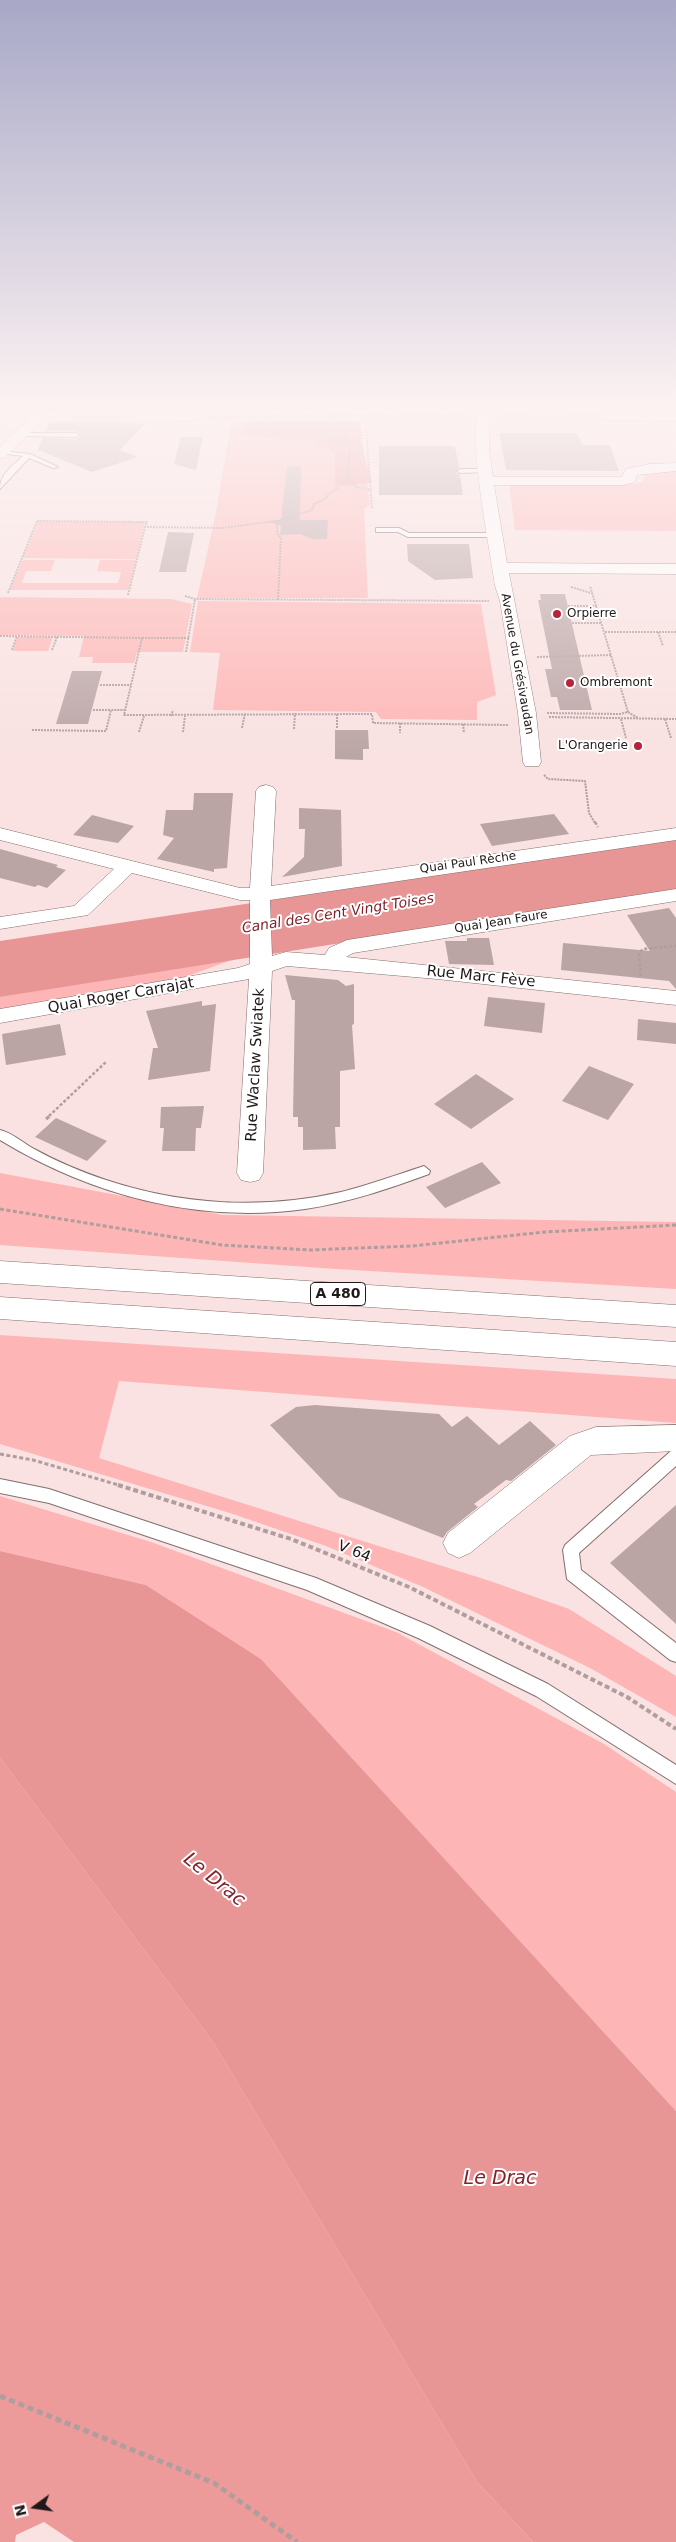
<!DOCTYPE html>
<meta charset="utf-8">
<style>
body{margin:0}
#map{position:relative;width:676px;height:2542px;overflow:hidden;background:#f9e2e1;font-family:"DejaVu Sans",sans-serif}
canvas{display:block}
.north{position:absolute;left:10px;top:2482px;width:50px;height:50px;-webkit-text-stroke:4px #fff;paint-order:stroke;rotate:256deg;font-size:14px;font-weight:700;line-height:20px;text-align:center;color:#211919}
.north::after{content:'';display:block;margin:auto;width:18px;height:22px;background:#211919;clip-path:polygon(50% 0,100% 100%,50% 72%,0 100%)}
</style>
<div id="map">
<canvas width="676" height="2542"></canvas>
<div class="north">N</div>
</div>
<script>
const ctx = document.querySelector('canvas').getContext('2d');
ctx.lineJoin = 'round';
function fillPath(path, color) { ctx.fillStyle = color; ctx.fill(path, 'evenodd'); }
function stroke(path, color, width, dash) { ctx.strokeStyle = color; ctx.lineWidth = width; ctx.lineCap = dash ? 'butt' : 'round'; ctx.setLineDash(dash || []); ctx.stroke(path); }
function label(font, color, halo, rows, align = 'center') {
  ctx.font = font + ' "DejaVu Sans",sans-serif'; ctx.lineWidth = 4; ctx.setLineDash([]); ctx.textBaseline = 'middle'; ctx.strokeStyle = halo; ctx.fillStyle = color; for (const [text, x, y, turn = 0] of rows) {
    ctx.save(); ctx.translate(x, y); ctx.rotate((+turn || 0) * Math.PI / 180); ctx.textAlign = isNaN(turn) ? turn : align; if (halo) ctx.strokeText(text, 0, 0); ctx.fillText(text, 0, 0); ctx.restore();
  }
}
const green = new Path2D(`
 M231 422H361L368 489 363 488 368 490 370 505 364 509 368 598H197L216 512Z
 M659 469 676 470V531L515 530 509 484H631L642 482 646 474Z
 M38 522H145L136 559 23 558Z
 M23 560H55L51 571H26L22 583H118L121 572 97 571 100 560H136L128 590H10Z
 M0 597 171 599 192 604 183 652H137L134 663H92L93 657H79L84 636 0 635Z
 M198 601 481 604 496 695 477 702V720L381 719 376 712 213 710 220 653 190 652Z
 M17 637H53L48 651H13Z
 M237 958 174 981 0 1011V997Z
 M0 1173 223 1215 676 1222V1289L336 1269 0 1245Z
 M0 1335 676 1379V1423L119 1381 99 1458 490 1581 569 1609 676 1676V1717L590 1668 423 1587 326 1546 230 1513 0 1444Z
 M0 1496 151 1542 396 1632 604 1744 676 1792V2111L261 1659 146 1585 0 1551Z`);
const forest = new Path2D(`
 M243 421H359L362 447 372 482 346 486 335 484V452L318 447 315 441 255 437 243 434Z
 M0 1758 213 2042 477 2482 533 2542H74L44 2522 16 2535 15 2542H0Z`);
const water = new Path2D(`
 M676 839V890L0 997V941Z
 M0 1551 146 1585 261 1659 676 2111V2542H533L477 2482 213 2042 0 1758Z`);
const building = new Path2D(`
 M50 422H117L145 424 120 450 138 457 92 472 38 450 42 438 76 439 81 436 76 431H45Z
 M499 433H576L583 445H610L619 471 506 470Z
 M181 437H203L196 470 174 464Z
 M379 446H455L459 468 455 472 460 475 463 495H379Z
 M287 466 301 467 300 520H328L327 539H312L300 534 280 535 281 526 267 521 281 520Z
 M168 532 194 533 186 572H159Z
 M407 544H469L473 578 435 580 408 561Z
 M540 594H565L592 710H560L557 697H551L545 669H552L538 600H541Z
 M72 671H102L88 724H56Z
 M335 730H368L369 749H363V760L335 759Z
 M194 793H233L227 868 214 869V872L157 859 174 838 163 835 166 810H193Z
 M299 808 341 810 342 866 282 877 304 857 305 829H299Z
 M554 814 569 834 492 846 480 824Z
 M92 815 134 826 118 843 73 835Z
 M0 849 58 865 56 867 66 870 47 888 38 885 35 887 0 878Z
 M669 908 676 918V989L669 981 561 970 563 943 650 951 627 915Z
 M467 938H489L494 965 449 964 445 941H467Z
 M285 975 338 980 346 986 354 984V1024L352 1025 355 1069 340 1071V1127H335L336 1149 303 1150V1127H298V1117H293L295 1000H292Z
 M488 997 545 1003 542 1033 484 1026Z
 M202 1001V1006L216 1004 210 1071 148 1080 153 1048H158L146 1011Z
 M638 1019 676 1023V1044L637 1040Z
 M60 1024 66 1055 6 1065 2 1034Z
 M589 1066 634 1084 608 1120 562 1101Z
 M476 1074 514 1099 471 1129 434 1104Z
 M204 1106 201 1128H196L195 1151H162L164 1128H160L161 1107Z
 M56 1118 107 1141 87 1161 35 1137Z
 M482 1162 501 1183 445 1208 426 1187Z
 M315 1405 439 1414 452 1427 467 1416 499 1445 530 1421 556 1445 511 1481 506 1480 474 1504 478 1507 447 1532 443 1538 339 1497 270 1425 296 1407Z
 M676 1505V1624L610 1563Z`);
const pathFar4 = new Path2D(`
 M366 428 372 509
 M246 431 315 434 355 429
 M348 478 356 487 370 490
 M571 587 594 594
 M8 593 37 521 147 522 145 527 222 528 277 521
 M128 595 145 527
 M185 596 195 599 489 601
 M278 600 281 538 277 533V521L312 510 314 504 323 500 348 478 350 447 345 432
 M568 606H598
 M572 623H602
 M605 632H676
 M658 632 663 646
 M0 636 142 638
 M189 638H142L124 715 372 714 373 723 508 725
 M12 650 17 636
 M52 650 57 637
 M186 652 195 599
 M537 657 612 655
 M100 685H131
 M93 710H111
 M628 712 638 718
 M547 713 620 714 628 712 590 586
 M337 714V729
 M171 716 173 710
 M549 717 676 719
 M621 719 626 738
 M665 719 671 738
 M400 723V733
 M463 724 464 733
 M242 728 245 713
 M294 729 295 713
 M32 730 106 731 111 710H125
 M139 732 144 716
 M183 732 185 716
 M544 775 548 779 585 781 589 813 595 823`);
const pathFar3 = new Path2D(`
 M595 822 598 827
 M641 976 639 953 643 949 676 946
 M49 1116 107 1061`);
const pathFar2 = new Path2D(`
 M46 1119 51 1115
 M0 1209 222 1245 310 1250 412 1246 545 1232 676 1225
 M0 1454 33 1460 122 1486`);
const pathFar1 = new Path2D(`
 M118 1485 291 1539 409 1587 627 1697 676 1729`);
const path = new Path2D(`
 M0 2396 214 2483 297 2542`);
const service = new Path2D(`
 M18 433H76L79 435 76 437 20 436Z
 M0 451 30 454 58 467 53 468 29 458 0 489C0 474 12 466 23 456L0 453Z
 M485 469 487 472 460 473 457 471 460 469Z
 M379 528H399L409 533H496L500 535 496 537H408L398 532H376V528Z
 M0 1130C13 1133 24 1144 36 1150 58 1162 82 1172 106 1180 181 1205 263 1210 341 1192 369 1185 396 1175 424 1166L430 1171 429 1174C388 1189 347 1203 305 1209 198 1224 91 1195 0 1140Z
 M676 1449V1466L579 1553 581 1570 676 1643V1662L670 1660 567 1579 563 1550 565 1545 671 1451Z
 M0 1479 49 1489 316 1578 430 1626 548 1684 676 1765V1784L536 1696 418 1638 307 1590 49 1503 0 1493Z`);
const minor = new Path2D(`
 M39 407H51L41 422 5 457 0 458V447L32 416Z
 M603 407 610 412 676 413V421L606 420 602 419 597 411Z
 M214 408 220 412 218 415C198 420 143 430 128 413L134 409C162 416 186 414 214 408Z
 M484 408 490 412 489 449 493 477H622L626 469 649 464 676 463V471L637 475 635 482 623 485H494L507 563 676 564V574L509 573 536 713 541 762 539 766H525L523 762 518 713 500 601 495 586C491 554 466 432 480 409Z
 M266 785 273 787 276 791 271 886 676 828V840L270 900 272 956 286 952 325 955 329 948 347 940 676 889V901L353 953 346 957 676 991V1005L437 979 287 966 272 971 263 1173 259 1180 250 1182 241 1180 237 1173 249 979 0 1023V1009L238 968 250 964V900H240L132 873 88 915 0 929V917L74 906 114 869 0 840V828L240 888H250L256 791 259 787Z
 M676 1425V1451L591 1455 470 1553 459 1558 448 1553 443 1543 448 1533 570 1436 596 1427Z`);
const primary = new Path2D(`
 M676 407V414L0 417V409Z`);
const motorway = new Path2D(`
 M0 1261 676 1305V1327L0 1283Z
 M0 1297 676 1342V1366L0 1319Z`);
const markers = [
 [557,614,5,"#b62439"],
 [570,683,5,"#b62439"],
 [638,746,5,"#b62439"]
];
const farPoinames = [
 ["Orpierre",567,614],
 ["Ombremont",580,683],
 ["L'Orangerie",628,746,"right"]
];
const farStreetnames = [
 ["Avenue du Grésivaudan",517,664,80],
 ["Quai Paul Rèche",468,863,-8],
 ["Quai Jean Faure",501,922,-9]
];
const farWaternames = [
 ["Canal des Cent Vingt Toises",338,914,-9]
];
const shields = [
 [338,1294,55]
];
const shieldNames = [
 ["A 480",338,1294]
];
const streetNames = [
 ["Rue Marc Fève",481,977,6],
 ["Quai Roger Carrajat",121,996,-10],
 ["Rue Waclaw Swiatek",256,1065,-87],
 ["V 64",354,1552,22]
];
const nearWaternames = [
 ["Le Drac",214,1880,39],
 ["Le Drac",500,2179]
];
fillPath(green, '#feb5b5');
fillPath(forest, '#ed9a9b');
fillPath(water, '#e89596');
fillPath(building, '#baa4a4');
stroke(service, '#836e6e', 2);
stroke(minor, '#836e6e', 1);
stroke(primary, '#836e6e', 1);
stroke(motorway, '#836e6e', 1);
stroke(pathFar4, '#af9e9d', 2, [2, 1]);
stroke(pathFar3, '#af9e9d', 2.5, [3, 2]);
stroke(pathFar2, '#af9e9d', 3, [4, 2.5]);
stroke(pathFar1, '#af9e9d', 4, [5, 3]);
stroke(path, '#af9e9d', 5, [6, 4]);
fillPath(service, '#fff');
fillPath(minor, '#fff');
fillPath(primary, '#fff');
fillPath(motorway, '#fff');
const sky = ctx.createLinearGradient(0, 0, 0, 763);
sky.addColorStop(0, '#a8a8c7');
sky.addColorStop(0.53, '#fcf2f2');
sky.addColorStop(1, '#fcf2f200');
ctx.fillStyle = sky;
ctx.fillRect(0, 0, 676, 763);
for (const [x, y, r, color] of markers) { const dot = new Path2D(); dot.arc(x, y, r, 0, 2 * Math.PI); ctx.fillStyle = color; ctx.fill(dot); stroke(dot, '#fff', 2); }
label('12px', '#211919', '#fff', farPoinames, 'left');
label('12px', '#211919', '#fff', farStreetnames);
label('italic 14px', '#81212b', '#fff', farWaternames);
for (const [x, y, w] of shields) { const box = new Path2D(); box.roundRect(x - w / 2, y - 11.5, w, 23, 4); ctx.fillStyle = '#fff'; ctx.fill(box); stroke(box, '#211919', 1); }
label('bold 14px', '#211919', null, shieldNames);
label('15px', '#211919', '#fff', streetNames);
label('italic 19px', '#81212b', '#fff', nearWaternames);
</script>
